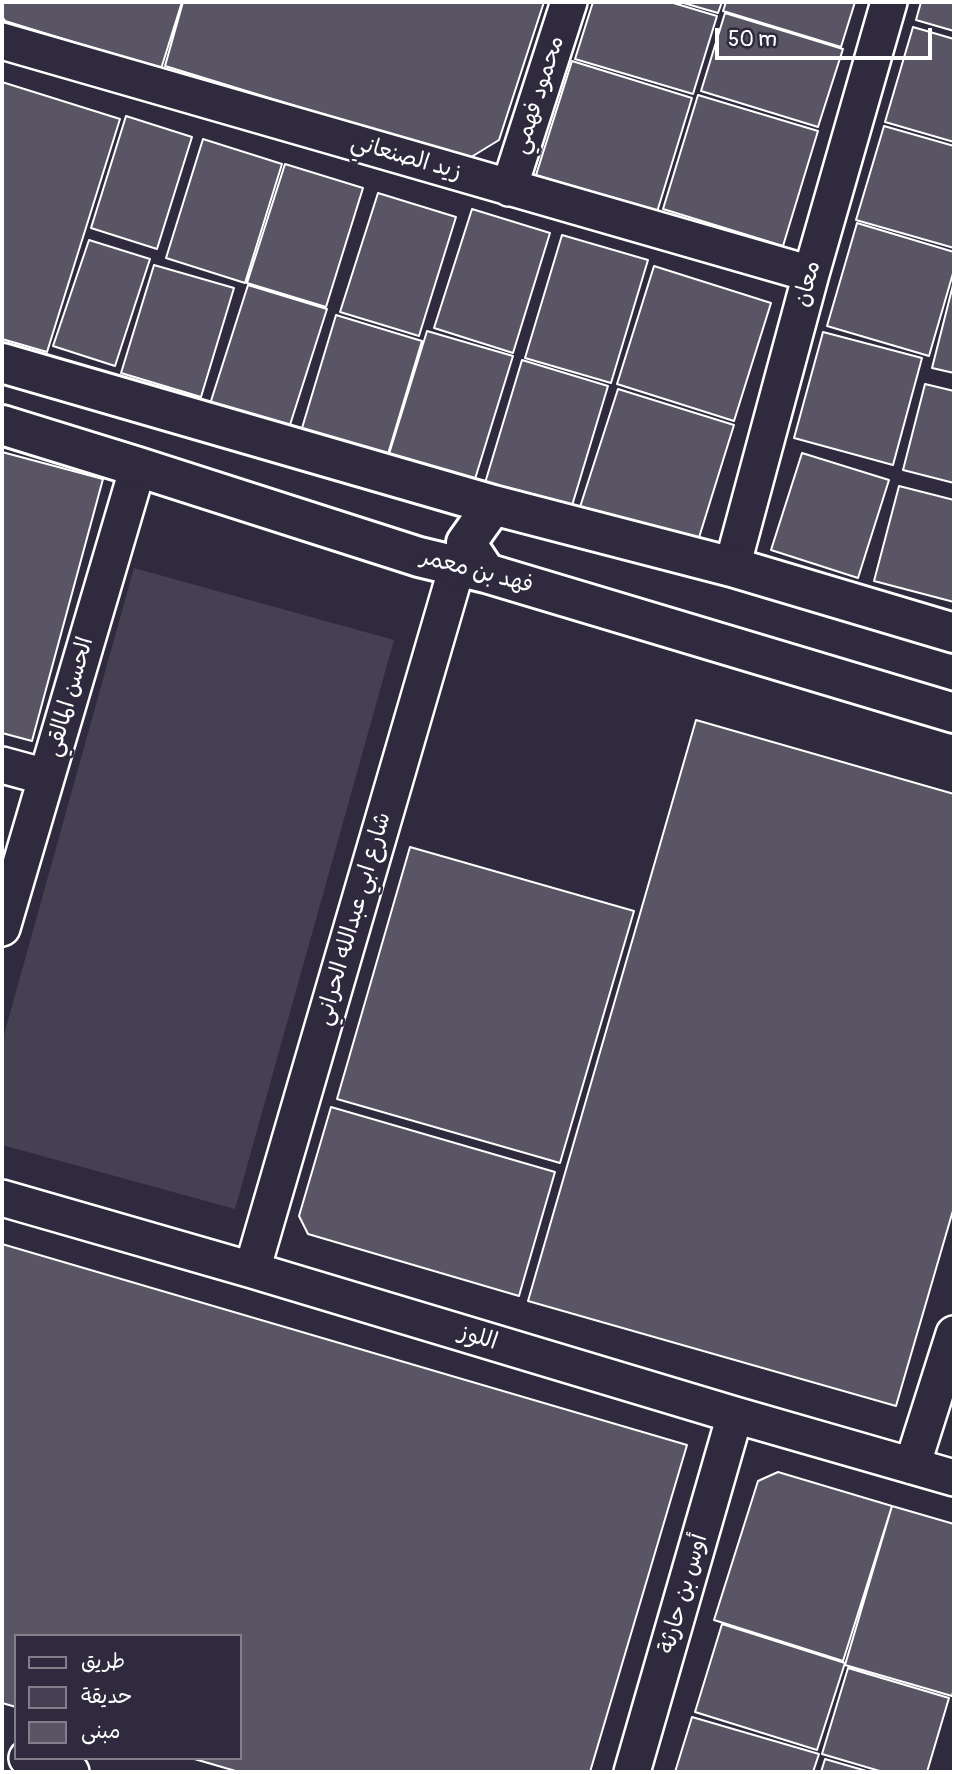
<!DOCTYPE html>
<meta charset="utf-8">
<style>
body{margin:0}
#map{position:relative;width:956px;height:1774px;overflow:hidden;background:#2f2a3d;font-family:Pangolin,"Playpen Sans Arabic",sans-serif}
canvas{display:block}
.frame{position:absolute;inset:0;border:4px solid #fff;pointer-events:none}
.legend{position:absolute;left:14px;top:1634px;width:228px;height:126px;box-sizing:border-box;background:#2f2a3d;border:2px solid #827f8b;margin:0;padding:9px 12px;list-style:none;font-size:21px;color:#fff}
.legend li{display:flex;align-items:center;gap:14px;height:35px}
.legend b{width:35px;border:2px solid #827f8b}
.scale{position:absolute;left:715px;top:28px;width:217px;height:32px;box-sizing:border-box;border:4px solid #fff;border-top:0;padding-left:9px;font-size:21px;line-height:24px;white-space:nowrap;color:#fff;-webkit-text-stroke:5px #2f2a3d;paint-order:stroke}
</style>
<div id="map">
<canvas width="956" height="1774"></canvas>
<div class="frame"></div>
<ul class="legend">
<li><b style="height:9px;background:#2f2a3d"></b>طريق</li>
<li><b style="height:19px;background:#464152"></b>حديقة</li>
<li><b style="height:19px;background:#595564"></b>مبنى</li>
</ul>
<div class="scale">50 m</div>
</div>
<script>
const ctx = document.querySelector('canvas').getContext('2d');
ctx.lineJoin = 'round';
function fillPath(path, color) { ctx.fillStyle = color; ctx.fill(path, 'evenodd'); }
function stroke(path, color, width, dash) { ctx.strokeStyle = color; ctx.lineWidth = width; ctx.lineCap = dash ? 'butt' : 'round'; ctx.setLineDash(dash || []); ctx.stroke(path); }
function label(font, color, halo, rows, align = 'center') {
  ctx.font = font + ' Pangolin,"Playpen Sans Arabic",sans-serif'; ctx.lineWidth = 5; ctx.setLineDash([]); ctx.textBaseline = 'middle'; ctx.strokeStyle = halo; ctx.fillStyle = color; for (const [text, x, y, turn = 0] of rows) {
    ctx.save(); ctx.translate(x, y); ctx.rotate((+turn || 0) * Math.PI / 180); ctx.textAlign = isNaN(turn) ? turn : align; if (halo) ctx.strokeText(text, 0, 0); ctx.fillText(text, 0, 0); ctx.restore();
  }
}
const green = new Path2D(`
 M134 568 394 640 235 1209 2 1145V1042Z`);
const building = new Path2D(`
 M2 2H182L161 69 5 21 2 16Z
 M183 2H544L499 140 468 159 165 66Z
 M593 2H670L717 16 693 94 575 59Z
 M680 2H722L718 13Z
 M726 2H855L841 47 723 11Z
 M921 2H954V31L916 20Z
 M725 13 843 49 818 127 701 91Z
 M913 27 954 39V142L885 122Z
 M572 61 692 98 657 212 536 175Z
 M2 82 120 119 47 352 2 339Z
 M698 95 818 131 783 246 663 209Z
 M126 116 192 137 157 249 91 228Z
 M884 126 954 146V248L856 220Z
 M203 139 282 164 245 283 166 258Z
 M285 164 363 188 326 307 247 283Z
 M378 193 456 217 419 336 340 312Z
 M472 209 550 233 513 353 434 328Z
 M857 223 954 252V270L929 356 827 326Z
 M562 235 648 260 611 383 525 358Z
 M89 240 150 259 115 366 53 346Z
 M154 265 234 288 201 397 121 373Z
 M654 266 771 303 734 421 617 384Z
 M954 281V373L932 368Z
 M248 285 327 309 289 428 210 404Z
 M336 315 422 341 385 464 299 438Z
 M427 331 513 356 475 479 389 454Z
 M823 332 922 358 893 465 794 438Z
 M522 360 608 386 571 509 485 483Z
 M925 384 954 391V483L903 470Z
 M618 389 734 425 697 544 580 507Z
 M2 452 103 479 32 741 2 733Z
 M802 453 889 480 858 578 771 550Z
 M899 486 954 500V602L874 581Z
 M696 720 954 794V1207L896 1406 528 1301Z
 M410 847 634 911 560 1163 337 1099Z
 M331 1107 555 1172 519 1296 308 1234 299 1216Z
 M2 1244 687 1445 590 1772H239L191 1758H240V1636H16V1707L2 1703Z
 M778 1472 892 1506 843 1661 714 1620 758 1481Z
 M892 1506 954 1524V1688L952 1696 845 1665Z
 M722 1624 845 1663 817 1750 695 1712Z
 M848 1668 949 1698 927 1772H883L822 1754Z
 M692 1717 819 1754 813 1772H675Z
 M825 1759 870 1772H821Z`);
const street = new Path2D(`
 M2 41 811 274
 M509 188 569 2
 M732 567 811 274 889 2
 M2 765 46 777
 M2 928 138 467
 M2 1198 252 1270 735 1415 954 1478
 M252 1270 457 567
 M912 1466 954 1334
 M27 1758 71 1772
 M632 1772 735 1415`);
const secondary = new Path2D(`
 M2 363 493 505 732 567 954 633
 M2 425 138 467 419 557 486 573 954 713
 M486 573 466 543 493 505`);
const streetNames = [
 ["محمود فهمي",539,95,-72],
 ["زيد الصنعاني",406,158,16],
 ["معان",808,284,-75],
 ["فهد بن معمر",477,572,15],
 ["الحسن المالقي",70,697,-74],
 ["شارع ابي عبدالله الحراني",354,919,-74],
 ["اللوز",478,1338,17],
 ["أوس بن حارثة",684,1594,-74]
];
fillPath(green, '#464152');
fillPath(building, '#595564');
stroke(building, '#fff', 2);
stroke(street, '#fff', 40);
stroke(secondary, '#fff', 44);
stroke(street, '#2f2a3d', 35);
stroke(secondary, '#2f2a3d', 38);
label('23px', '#fff', '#2f2a3d', streetNames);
</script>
